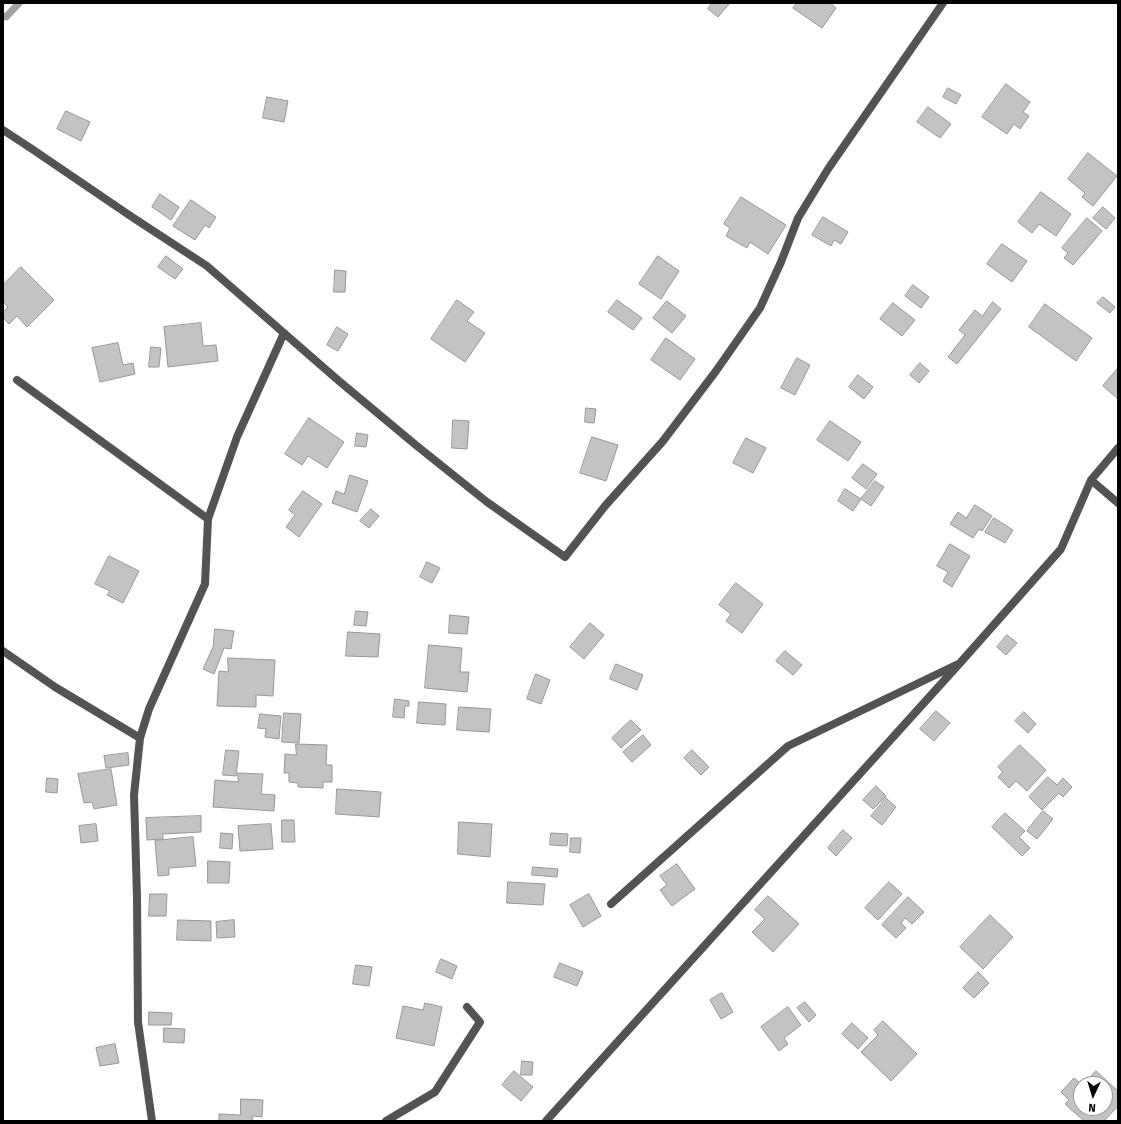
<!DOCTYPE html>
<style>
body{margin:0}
#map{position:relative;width:1121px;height:1124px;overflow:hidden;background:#fff;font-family:"Fira Sans",sans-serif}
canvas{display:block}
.frame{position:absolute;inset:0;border:4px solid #000;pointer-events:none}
.north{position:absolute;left:1073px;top:1076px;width:40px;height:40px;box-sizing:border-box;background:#fff;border:1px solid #999;border-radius:50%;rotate:184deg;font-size:11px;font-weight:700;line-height:16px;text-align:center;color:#000}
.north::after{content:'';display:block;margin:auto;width:14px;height:18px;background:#000;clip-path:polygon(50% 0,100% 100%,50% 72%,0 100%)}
</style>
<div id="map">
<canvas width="1121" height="1124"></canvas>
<div class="frame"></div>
<div class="north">N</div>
</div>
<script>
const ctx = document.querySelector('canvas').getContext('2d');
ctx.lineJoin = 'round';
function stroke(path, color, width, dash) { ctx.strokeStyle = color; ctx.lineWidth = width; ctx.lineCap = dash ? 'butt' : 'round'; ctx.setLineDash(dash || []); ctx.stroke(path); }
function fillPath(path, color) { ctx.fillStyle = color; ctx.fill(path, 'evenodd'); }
const stream = new Path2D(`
 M3 16 6 17 19 3`);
const building = new Path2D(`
 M712 3H730L718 17 708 9Z
 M797 3H830L836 8 822 28 793 8Z
 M1006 84 1030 102 1023 112 1029 116 1020 129 1014 124 1007 134 982 117Z
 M948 88 961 95 956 104 943 97Z
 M267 97 288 101 284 122 263 118Z
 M928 107 951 124 940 138 917 122Z
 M66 111 90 122 81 141 57 129Z
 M1088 153 1117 176 1093 206 1082 197 1085 193 1068 179Z
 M1041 192 1071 214 1056 236 1039 224 1032 233 1018 222Z
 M160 194 179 207 171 220 152 207Z
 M741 197 786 225 768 254 750 242 747 248 726 236 730 228 724 224Z
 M191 200 216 217 209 228 205 225 195 240 173 226Z
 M1103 207 1115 218 1106 229 1093 218Z
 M823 217 848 232 841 244 834 240 831 246 812 235Z
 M1087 218 1102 231 1073 265 1064 258 1068 253 1062 248Z
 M1002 244 1027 261 1012 282 987 264Z
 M166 256 183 269 175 279 158 267Z
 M658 256 679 271 661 299 639 284Z
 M21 267 54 300 27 327 17 316 9 324 3 318V312L8 307 3 302V285Z
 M335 270 346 271 345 292H334Z
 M913 285 929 297 921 308 905 296Z
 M1103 297 1115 307 1110 313 1097 303Z
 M457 300 474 312 467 321 485 333 465 362 431 339Z
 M617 300 642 318 633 330 608 312Z
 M667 301 686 316 672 333 653 318Z
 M993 302 1001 309 957 364 948 357 965 335 959 330 975 310 982 316Z
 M893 303 915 320 902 336 880 319Z
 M1045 304 1092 338 1076 361 1029 327Z
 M201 323 203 346 216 345 218 361 168 367 164 327Z
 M337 327 348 334 338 351 327 345Z
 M666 338 695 359 680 380 651 360Z
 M118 343 123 365 133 363 135 374 100 382 92 348Z
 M151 347 161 348 159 367H149Z
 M797 358 810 365 795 395 781 388Z
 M920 363 929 371 919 383 910 375Z
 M1118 368V399L1103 386Z
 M858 375 873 387 864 399 849 387Z
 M586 408 596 409 594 423 585 422Z
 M309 418 344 442 327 468 308 456 302 465 285 454Z
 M453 420 469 421 467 449 452 448Z
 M830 421 861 442 848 461 817 440Z
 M357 433 368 435 366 447 355 446Z
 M592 437 618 445 606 481 580 473Z
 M746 438 766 448 753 473 733 463Z
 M863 464 877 474 866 489 852 478Z
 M350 475 368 481 357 512 332 503 336 491 344 494Z
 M875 481 884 487 871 506 861 499Z
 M845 489 861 499 853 511 838 501Z
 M303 491 322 504 299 537 286 527 295 515 289 510Z
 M975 505 992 516 982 531 979 529 973 538 950 524 958 512 966 518Z
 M371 509 379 516 369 528 360 521Z
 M994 518 1013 530 1005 543 985 532Z
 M950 544 970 556 952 587 943 581 948 572 937 566Z
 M109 556 139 571 123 603 107 595 110 591 95 584Z
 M427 562 440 568 432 583 420 577Z
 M736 583 763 604 742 633 726 621 731 614 719 605Z
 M356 611 368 612 366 626 354 625Z
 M450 615 469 617 467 634 449 633Z
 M590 623 604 635 584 659 570 647Z
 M215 629 234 631 231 649 224 648 214 674 203 669 213 647Z
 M348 632 380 634 378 657 346 656Z
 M1007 635 1017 643 1006 655 997 647Z
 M429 645 462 648 460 672H469L467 692 425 688Z
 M785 651 802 665 793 675 776 661Z
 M228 658 275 660 273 696 256 695V707L217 706 219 671 228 672Z
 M616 664 643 675 637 690 610 679Z
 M536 674 550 680 541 704 527 699Z
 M395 699 409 701V706H405L404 718 393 717Z
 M419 702 446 704 445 725 417 723Z
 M459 707 491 709 489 732 457 730Z
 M936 711 950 723 934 741 920 729Z
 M1024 712 1036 724 1028 733 1015 721Z
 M284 713 301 714 299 743 282 742Z
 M260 714 281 716 279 739 265 737 266 729 258 728Z
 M631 720 641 730 621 748 612 738Z
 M643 735 651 745 632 762 623 752Z
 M296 744 327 745 326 765H332V782H323V788L298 787V783L289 782V773H284L285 754 296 755Z
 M1020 745 1046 770 1027 791 1016 781 1009 788 998 777 1003 772 998 767Z
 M226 750 239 751 236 776 223 775Z
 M692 750 709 767 701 775 684 758Z
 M128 753 129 765 106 768 104 756Z
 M111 769 117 805 94 809 92 802 84 803 78 774Z
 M238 773 263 774 261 794 275 795 274 811 213 807 215 780 238 782Z
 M1048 777 1057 785 1063 778 1072 787 1063 797 1059 793 1042 810 1029 797Z
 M47 778 58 779 57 793 46 792Z
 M876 786 886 796 873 809 863 800Z
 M337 789 381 792 379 817 336 814Z
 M886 798 896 807 882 825 871 816Z
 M1043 811 1053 819 1037 839 1027 831Z
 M1005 813 1025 831 1019 837 1030 848 1022 856 992 827Z
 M201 816V832L163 834V839L147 840 146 818Z
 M282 820H294L295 842H282Z
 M459 822 492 824 490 857 458 854Z
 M96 824 98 841 81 843 79 826Z
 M271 824 273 849 240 851 238 826Z
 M843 830 852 838 836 856 828 848Z
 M221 833 233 834 232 849 220 848Z
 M551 833 568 834 567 846 550 845Z
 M193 837 196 866 169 868V875L158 876 155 841Z
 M571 838H581L580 853 570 852Z
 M208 861 230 862 229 883H208Z
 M677 864 695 889 672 906 660 890 667 885 660 876Z
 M533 867 558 869 557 877 532 875Z
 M508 882 545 884 543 905 507 903Z
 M889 882 902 894 878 920 865 908Z
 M150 894H167L166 916H149Z
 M589 894 601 916 583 927 570 905Z
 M768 896 799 924 773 952 752 932 765 919 755 910Z
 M908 897 924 912 912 924 905 918 901 923 906 928 896 938 882 925Z
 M990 915 1013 937 983 969 960 947Z
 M178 920 211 921V941L177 940Z
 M234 920 235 937 217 938 216 922Z
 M441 959 457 966 452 979 436 972Z
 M560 963 583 972 577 986 554 977Z
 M356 965 372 967 369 986 353 984Z
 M978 972 989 983 974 998 963 988Z
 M722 993 733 1012 721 1019 710 1000Z
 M805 1002 816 1015 809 1022 797 1008Z
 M425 1003 442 1007 434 1046 396 1038 403 1006 423 1010Z
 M788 1007 801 1025 784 1038 788 1044 779 1051 761 1027Z
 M149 1012 172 1013 171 1025H149Z
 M883 1021 917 1054 891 1081 861 1052 878 1035 874 1030Z
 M852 1023 868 1038 858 1049 842 1034Z
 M164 1028 185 1029 184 1043 164 1042Z
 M115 1044 119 1063 100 1066 96 1048Z
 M522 1061 533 1062 532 1075H521Z
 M514 1071 533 1087 521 1101 502 1085Z
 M1096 1071 1118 1091V1106L1104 1121H1084L1065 1104 1069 1100 1061 1092 1074 1078 1081 1084V1108H1105V1084H1084Z
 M241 1099 263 1100 262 1117 253 1116 252 1121H219V1114L240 1115Z`);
const street = new Path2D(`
 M3 130 32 149 132 217 207 266 339 381 417 446 487 502 565 557 605 506 663 441 716 371 760 308 781 262 798 218 828 169 943 3
 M17 380 208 519
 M1091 480 1118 503
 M3 651 55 687 140 738
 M611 904 788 746 956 665
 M152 1121 138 1022 137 897 134 795 140 738 149 709 205 584 208 519 237 437 284 333
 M386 1121 435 1092 480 1022 467 1007
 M546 1121 960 663 1061 549 1091 480 1118 448`);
stroke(stream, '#a1a1a1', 7);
fillPath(building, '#c3c3c3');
stroke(building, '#979797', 1);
stroke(street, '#535353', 8);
</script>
